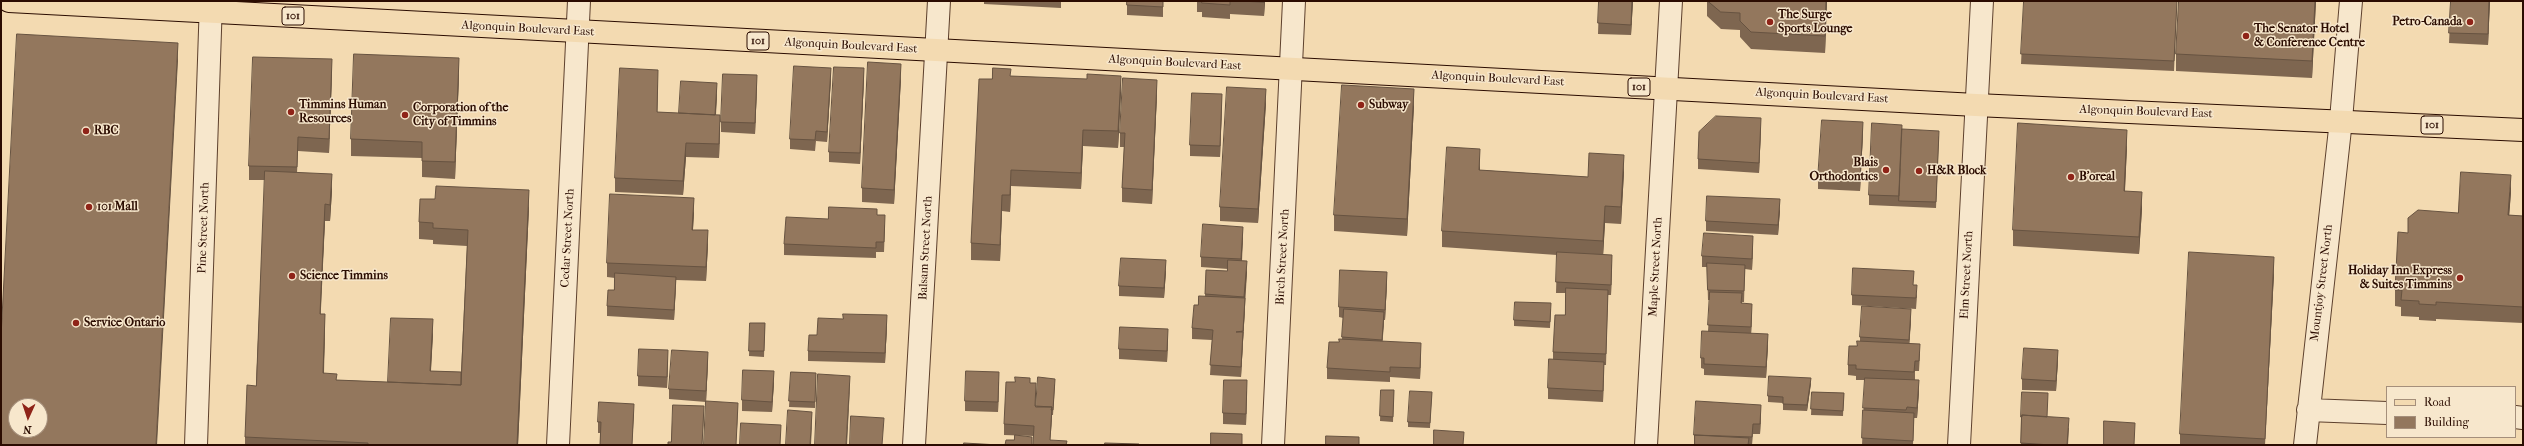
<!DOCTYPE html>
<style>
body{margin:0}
#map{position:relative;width:2524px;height:446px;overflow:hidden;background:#f3dab1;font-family:"IM FELL French Canon",serif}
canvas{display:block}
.frame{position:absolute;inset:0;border:2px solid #2b0c01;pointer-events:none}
.legend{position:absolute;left:2386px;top:386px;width:130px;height:52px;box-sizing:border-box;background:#f7e7cc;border:1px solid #a58f7b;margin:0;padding:5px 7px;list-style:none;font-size:12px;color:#2b0c01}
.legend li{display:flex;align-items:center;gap:8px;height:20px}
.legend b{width:20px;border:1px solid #a58f7b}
.north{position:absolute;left:8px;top:398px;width:40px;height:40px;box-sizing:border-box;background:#f7e7cc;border:1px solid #a58f7b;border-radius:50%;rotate:183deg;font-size:11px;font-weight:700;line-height:16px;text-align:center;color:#2b0c01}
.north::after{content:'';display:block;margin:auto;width:14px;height:18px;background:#8f2418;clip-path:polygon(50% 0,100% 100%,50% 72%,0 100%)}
</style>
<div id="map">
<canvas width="2524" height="446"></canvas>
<div class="frame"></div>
<ul class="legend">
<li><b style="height:5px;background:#f3dab1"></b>Road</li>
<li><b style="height:11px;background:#93775d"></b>Building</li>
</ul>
<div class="north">N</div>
</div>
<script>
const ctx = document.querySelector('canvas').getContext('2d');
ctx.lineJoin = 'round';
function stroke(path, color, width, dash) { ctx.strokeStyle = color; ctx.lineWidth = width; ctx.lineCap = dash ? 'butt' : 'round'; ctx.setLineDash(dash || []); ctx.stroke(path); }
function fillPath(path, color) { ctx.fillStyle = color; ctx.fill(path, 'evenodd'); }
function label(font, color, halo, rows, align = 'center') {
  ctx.font = font + ' "IM FELL French Canon",serif'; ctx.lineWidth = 3; ctx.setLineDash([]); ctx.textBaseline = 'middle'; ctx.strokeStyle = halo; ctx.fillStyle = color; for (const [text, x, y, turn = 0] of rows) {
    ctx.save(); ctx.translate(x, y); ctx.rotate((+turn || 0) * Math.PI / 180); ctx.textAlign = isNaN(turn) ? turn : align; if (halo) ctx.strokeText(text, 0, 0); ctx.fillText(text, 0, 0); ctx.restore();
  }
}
const minor = new Path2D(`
 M2308 410 2387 413
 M2515 417 2523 418
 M196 445 211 1
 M558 445 579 1
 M914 445 939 1
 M1273 445 1294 1
 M1646 445 1671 1
 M1959 445 1982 1
 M2305 445 2341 120 2351 1`);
const major = new Path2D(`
 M9 1 1976 105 2523 130`);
const wall = new Path2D(`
 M984 1H1061V8L984 4Z
 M1127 1H1163V17L1127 15Z
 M1197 1H1269V2L1265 1 1264 16 1230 14V19L1202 17V12H1197Z
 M1599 1H1633L1631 35 1598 34Z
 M1707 1H1827L1825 53 1751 49 1740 37V30L1721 29 1707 16Z
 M2024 1H2177L2174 71 2021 64Z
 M2179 1H2316L2312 78 2176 71V54Z
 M2451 1H2490L2488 45 2449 43Z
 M332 73 329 153 298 151 297 173 332 191 330 221H325L320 314 325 331 324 373 337 380 388 382 433 333 431 371 461 372 467 246 433 244V240L419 239V222L529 207 518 445H245V437L256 386 265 180H249V166Z
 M459 74 455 179 422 177V158L351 156V139Z
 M1011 76 1121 92 1118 148 1083 146 1081 189 1011 186 1010 212 1002 211 1000 261 971 260V243L992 79Z
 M831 78 827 142 816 141 815 151 790 149V139Z
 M864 78 860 164 829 162V152Z
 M901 78 894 204 862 202V188Z
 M658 84 657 112 679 113 717 94 716 115 720 129 719 158 686 157 683 195 615 192V178Z
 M757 86 755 134 721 132V122Z
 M1157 94 1152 204 1122 202V188L1124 147H1120V133Z
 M1266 103 1258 223 1220 221V207Z
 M1222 105 1220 157 1190 156V145Z
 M1414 105 1407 236 1334 231V215Z
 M1761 128 1759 173 1698 169V159Z
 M1863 133 1860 191 1818 189V179Z
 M1939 136 1936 208 1869 205V195Z
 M2127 146 2125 191 2142 209 2139 254 2013 246V230Z
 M1480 166V170L1588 177 1624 172 1621 224 1605 223 1603 254 1612 265 1611 295H1608L1606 365H1604L1603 402 1548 399V388L1553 359V352L1565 315 1566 293H1556L1557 255 1442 247V231Z
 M2511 192 2509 215 2523 216V323L2436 319V321L2419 320V317L2401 316V307L2395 306V290L2458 213Z
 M1780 210 1778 235 1706 231V221Z
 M694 212 693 230 708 244 706 281 676 280 674 320 607 316V306L614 290 615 278 607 277V263Z
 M877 215 885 226 884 252H876V258L784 255V244L828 219Z
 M1243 237 1242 261 1247 272 1241 377 1210 375 1212 340 1192 339V328L1205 296 1206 270 1227 271 1228 269 1201 267V257Z
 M1753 246 1752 270 1745 269 1744 302H1742V303L1752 314 1751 333 1768 345 1766 378 1704 375V369L1701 368V358L1708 331 1710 300H1708L1707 267H1702V256Z
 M1166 271 1164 298 1119 296V286Z
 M2274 273 2265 445H2180V434Z
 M1387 283 1385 320H1384L1382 341 1421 354 1420 379 1390 377V382L1327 379V368L1339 342 1342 339 1343 318 1339 317V307Z
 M1914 285 1917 296 1916 309 1852 305V295Z
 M1551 309 1550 328 1514 326V320Z
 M1911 320 1909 343 1920 354 1919 371H1915V380L1919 391 1917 418H1914L1913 445H1862L1865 380H1856V376L1848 375V365L1860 341V337Z
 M750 323H765L764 357 749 356Z
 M887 326 885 363 808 361V351L817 335Z
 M1168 340 1167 362 1119 359V349Z
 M2058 360 2056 391 2022 390V379Z
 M668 361 667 388 638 386V376Z
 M708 362 706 402 669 399V389Z
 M791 372 816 373 815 408 789 407Z
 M774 382 772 412 742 411V400Z
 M999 382 998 412 965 411V401Z
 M1030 383 1036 394 1035 407H1036L1055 384 1053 415H1052L1050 440 1067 445 1034 436 1004 435V424Z
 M1811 383 1807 411 1783 410V403L1768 402V396Z
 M1381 390H1394L1393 422 1380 421Z
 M1247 391 1246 425 1223 424V413Z
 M1432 392 1430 428 1408 427V422Z
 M1812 392 1844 393 1843 416 1811 415Z
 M634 414 632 445H600V433H598V422Z
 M1761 415 1760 434H1753L1752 445H1694V435Z
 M2021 417H2047L2069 428 2068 445H2021Z`);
const shadedWall = new Path2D(`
 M1264 1H1265L1264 16Z
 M1632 1H1633L1631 35V25Z
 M1826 1H1827L1825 53V36Z
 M2315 1H2316L2312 78V61Z
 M2489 1H2490L2488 45V34Z
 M178 43V60L157 445H156Z
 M459 58V74L455 179V162Z
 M332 59V73L329 153V139Z
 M901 64V78L894 204V190Z
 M831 68V78L827 142V132Z
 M864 68V78L860 164V153Z
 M658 70V84L657 126V112Z
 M757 75V86L755 134V123Z
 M1121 76V92L1118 148V131Z
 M1157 80V94L1152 204V190Z
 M717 83V94L715 126V116Z
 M1266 89V103L1258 223V209Z
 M1414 89V105L1407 236V219Z
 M1222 94V105L1220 157V146Z
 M720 115V129L719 158V144Z
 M1761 118V128L1759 173V163Z
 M1863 122V133L1860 191V181Z
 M1083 130V146L1081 189V173Z
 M2127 130V146L2124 208V191Z
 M686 143V157L683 195V181Z
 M1480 149V166L1479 187V170Z
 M1624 155V172L1621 224V207Z
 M1011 170V186L1010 212V195Z
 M332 174V191L330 221V205Z
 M2511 175V192L2508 231V215Z
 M529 190V207L518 445H517Z
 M2142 192V209L2139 254V237Z
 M1002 195V211L1000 261V245Z
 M694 198V212L692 244V230Z
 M1780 199V210L1778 235V225Z
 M325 204V221L320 330V314Z
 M1605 206V223L1603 258V241Z
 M1243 227V237L1241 269V259Z
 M708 230V244L706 281V267Z
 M1753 236V246L1752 270V259Z
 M1612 255V265L1611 295V285Z
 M2274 257V273L2265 445Z
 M1166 260V271L1164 298V288Z
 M1247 261V272L1244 307V297Z
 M1387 272V283L1385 320V310Z
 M676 277V287L674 320V310Z
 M1245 298V309L1243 341V331Z
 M1752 304V314L1751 337V327Z
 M1911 309V320L1909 350V340Z
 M1384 312V322L1382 350V340Z
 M325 314V331L323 390V373Z
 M887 315V326L885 363V353Z
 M433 319V333L430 385V371Z
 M1168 329V340L1167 362V351Z
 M1243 332V342L1241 377V367Z
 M1768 334V345L1766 378V367Z
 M1421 343V354L1420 379V368Z
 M668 350V361L667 388V377Z
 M2058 350V360L2056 391V381Z
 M708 352V362L706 402V391Z
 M1604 362V372L1603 402V391Z
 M774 371V382L772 412V402Z
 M999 372V382L998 412V402Z
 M850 376V386L847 445H846Z
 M1811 378V383L1807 411V405Z
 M1247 380V391L1246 425V414Z
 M1919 380V391L1917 418V408Z
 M738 403V413L736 445Z
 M1761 405V415L1760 434V424Z
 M704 406V416L702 445Z
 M1052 407V418L1050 445Z
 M812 412V422L811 445H810Z`);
const building = new Path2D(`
 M1127 1H1163V7L1127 5Z
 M1202 1H1230V5L1202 3Z
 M1242 1H1264V2Z
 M1599 1H1632L1631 25 1598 23Z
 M1708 1H1826L1825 36 1751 32 1740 21V13L1721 12Z
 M2024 1H2177L2174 61 2021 54Z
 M2179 1H2315L2312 61 2176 54Z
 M2451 1H2489L2488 34 2449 33Z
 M17 34 178 43 156 445H1V337ZM16 406H40V430H16Z
 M354 54 459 58 455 162 422 161V142L351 139Z
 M253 57 332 59 329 139 298 137 297 167 249 166Z
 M868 62 901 64 894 190 862 188Z
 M794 66 831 68 827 132 816 131 815 140 790 139Z
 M834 67 864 68 860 153 829 152Z
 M620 68 658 70 657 112 720 115 719 144 686 143 683 181 615 178Z
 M993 68 1011 69 1010 76 1087 79V74L1121 76 1118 131 1083 130 1081 173 1011 170 1010 195H1002L1000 245 971 243 979 79H992Z
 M723 74 757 75 755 123 721 122Z
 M1123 78 1157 80 1152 190 1122 188 1125 133H1120Z
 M681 81 717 83 715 115 679 113Z
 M1342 85 1414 89 1407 219 1334 215Z
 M1227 87 1266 89 1258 209 1220 207Z
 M1192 93 1222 94 1220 146 1190 145Z
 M1716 116 1761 118 1759 163 1698 159 1699 132Z
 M1822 120 1863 122 1860 181 1818 179Z
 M1872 123 1902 125 1899 196 1869 195Z
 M2018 123 2127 130 2124 191 2142 192 2139 237 2013 230Z
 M1902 129 1939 131 1936 202 1899 201Z
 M1447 147 1480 149 1479 170 1588 177 1589 153 1624 155 1621 207 1605 206 1603 241 1442 231Z
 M265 171 332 174 330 205 325 204 320 314H325L323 373 337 374 336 380 461 385 468 230 433 228V223L419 222 420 199H435L436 186 529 190 517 445H368V443L245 437 247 385 256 386Z
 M2461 172 2511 175 2508 215 2523 216V307L2436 302V305L2419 304V301L2401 300 2402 290H2395L2398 232 2408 233V218L2418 210 2458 213Z
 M610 194 694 198 692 230H708L706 267 607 263Z
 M1707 196 1780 199 1778 225 1706 221Z
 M829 207 877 209V215H885L884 242H876V248L784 244 786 217 828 219Z
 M1203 224 1243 227 1241 259 1201 257Z
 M1704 233 1753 236 1752 259 1702 256Z
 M1557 252 1612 255 1611 285 1556 282Z
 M2189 252 2274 257 2265 439 2180 434Z
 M1121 258 1166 260 1164 288 1119 286Z
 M1228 260 1247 261 1244 297 1205 294 1206 270 1227 271Z
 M1707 263 1745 265 1744 291 1708 290Z
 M1853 268 1914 271 1913 285H1917L1916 298 1852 295Z
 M1340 270 1387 272 1385 310 1339 307Z
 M615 273 676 277 674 310 607 306 608 290H614Z
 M1566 288 1608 290 1606 354 1553 352 1555 315H1565Z
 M1710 292 1742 293 1741 303 1752 304 1751 327 1708 325Z
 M1199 296 1245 298 1243 331 1236 332H1243L1241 367 1210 365 1213 330 1192 328 1194 305H1198Z
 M1515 302 1551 303 1550 322 1514 320Z
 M1862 306 1911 309 1909 340 1860 337Z
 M1344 309 1384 312 1382 340 1342 337Z
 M843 314 887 315 885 353 808 351 809 335H817L818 318 843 319Z
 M391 318 433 319 430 371 461 372V385L388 382Z
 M750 323H765L764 351H749Z
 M1120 327 1168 329 1167 351 1119 349Z
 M1702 331 1768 334 1766 367 1704 364V358H1701Z
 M1339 339 1421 343 1420 368 1390 367V372L1327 368 1329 342H1339Z
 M1857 341 1920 344 1919 361H1915L1914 372 1856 369V365H1848L1849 346H1857Z
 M2024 348 2058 350 2056 381 2022 379Z
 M639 349 668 350 667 377 638 376Z
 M672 350 708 352 706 391 669 389Z
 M1549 359 1604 362 1603 391 1548 388Z
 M743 370 774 371 772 402 742 400Z
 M966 371 999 372 998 402 965 401Z
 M791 372 816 373 815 402 789 401Z
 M818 374 850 376 846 445H815Z
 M1769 376 1811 378 1807 405 1783 404V397L1768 396Z
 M1015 377 1030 378V383H1036L1035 406 1052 407 1050 440 1067 441 1066 445H1033L1034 426 1004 424 1006 382H1015Z
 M1038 377 1055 379 1053 410H1051L1052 407H1036Z
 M1865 378 1919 380 1917 408 1907 407 1906 410 1863 408Z
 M1224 380H1247L1246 414 1223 413Z
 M1381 390H1394L1393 417 1380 416Z
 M1410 391 1432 392 1430 423 1408 422Z
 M1812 392 1844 393 1843 411 1811 409Z
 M2022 392 2048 393 2047 417 2022 415V417H2021Z
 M706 401 738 403 736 445H704Z
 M1696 401 1761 405 1760 424H1753L1752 437 1694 435Z
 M599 402 634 404 632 445H600L601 422H598Z
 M673 405 704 406 702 445H668V442H671Z
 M788 410 812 412 810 445H786Z
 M1863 410 1914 413 1913 441 1862 438Z
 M2022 415 2069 418 2067 445H2051L2021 443Z
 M851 416 884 418 882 445H850Z
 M2104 421 2135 423 2134 445H2104Z
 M741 423 781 425 780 445H740Z
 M1434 430 1464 432 1463 445H1434Z
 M1211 433 1242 434V445H1211Z
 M1015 435 1032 437V445H1005L1006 440H1014Z
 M1695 435 1749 438 1748 445H1695Z
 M1326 436 1359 437V445H1326Z
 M964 443 999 445H964Z
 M1105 443 1139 444V445H1105Z`);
const markers = [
 [1770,22,4,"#8f2418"],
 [2470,22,4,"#8f2418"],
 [2246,36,4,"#8f2418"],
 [1361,105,4,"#8f2418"],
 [291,112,4,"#8f2418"],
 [405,115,4,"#8f2418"],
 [86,131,4,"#8f2418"],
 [1886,170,4,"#8f2418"],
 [1919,171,4,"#8f2418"],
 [2071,177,4,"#8f2418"],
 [89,207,4,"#8f2418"],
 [292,276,4,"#8f2418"],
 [2460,278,4,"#8f2418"],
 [76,323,4,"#8f2418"]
];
const shields = [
 [293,16,22],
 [758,41,22],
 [1639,87,22],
 [2432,125,22]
];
const shieldNames = [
 ["101",293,16],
 ["101",758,41],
 ["101",1639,87],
 ["101",2432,125]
];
const poiNames = [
 ["The Surge",1778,15],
 ["Sports Lounge",1778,29],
 ["Petro-Canada",2462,22,"right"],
 ["The Senator Hotel",2254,29],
 ["& Conference Centre",2254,43],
 ["Timmins Human",299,105],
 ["Resources",299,119],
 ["Subway",1369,105],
 ["Corporation of the",413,108],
 ["City of Timmins",413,122],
 ["RBC",94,131],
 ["Blais",1878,163,"right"],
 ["Orthodontics",1878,177,"right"],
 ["H&R Block",1927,171],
 ["B'oreal",2079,177],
 ["101 Mall",97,207],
 ["Holiday Inn Express",2452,271,"right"],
 ["& Suites Timmins",2452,285,"right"],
 ["Science Timmins",300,276],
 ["Service Ontario",84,323]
];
const streetNames = [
 ["Algonquin Boulevard East",528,29,3],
 ["Algonquin Boulevard East",851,46,3],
 ["Algonquin Boulevard East",1175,63,3],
 ["Algonquin Boulevard East",1498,79,3],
 ["Algonquin Boulevard East",1822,96,3],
 ["Algonquin Boulevard East",2146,112,2],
 ["Pine Street North",204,228,-88],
 ["Cedar Street North",568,238,-87],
 ["Balsam Street North",926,248,-87],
 ["Birch Street North",1283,257,-87],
 ["Maple Street North",1656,267,-87],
 ["Elm Street North",1967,275,-87],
 ["Mountjoy Street North",2322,283,-83]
];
stroke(minor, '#5d402d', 24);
stroke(major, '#2b0c01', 24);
stroke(minor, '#f7e7cc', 22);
stroke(major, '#f3dab1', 22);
fillPath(wall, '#7e6650');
fillPath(shadedWall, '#675341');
fillPath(building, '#93775d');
stroke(building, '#675341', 1);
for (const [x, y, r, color] of markers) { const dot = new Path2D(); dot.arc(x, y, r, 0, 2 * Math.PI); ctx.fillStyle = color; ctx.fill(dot); stroke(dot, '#f7e7cc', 1.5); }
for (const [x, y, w] of shields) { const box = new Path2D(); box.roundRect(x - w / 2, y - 9, w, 18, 3); ctx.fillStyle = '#f7e7cc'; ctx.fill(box); stroke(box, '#2b0c01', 1); }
label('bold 11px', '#2b0c01', null, shieldNames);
label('bold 12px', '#2b0c01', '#f7e7cc', poiNames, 'left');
label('12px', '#2b0c01', '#f7e7cc', streetNames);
</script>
